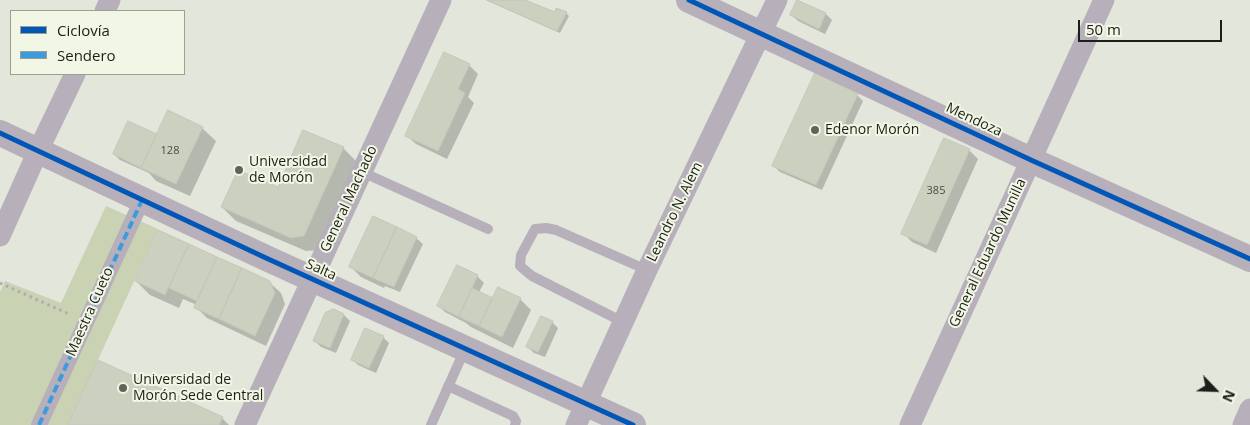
<!DOCTYPE html>
<meta charset="utf-8">
<style>
body{margin:0}
#map{position:relative;width:1250px;height:425px;overflow:hidden;background:#e3e6db;font-family:"Open Sans",sans-serif}
canvas{display:block}
.legend{position:absolute;left:10px;top:10px;width:175px;height:65px;box-sizing:border-box;background:#f1f7e4;border:1px solid #9ca092;margin:0;padding:6px 9px;list-style:none;font-size:15px;color:#1c1e17}
.legend li{display:flex;align-items:center;gap:10px;height:25px}
.legend b{width:25px;border:1px solid #9ca092}
.north{position:absolute;left:1190px;top:365px;width:50px;height:50px;-webkit-text-stroke:4px #f1f7e4;paint-order:stroke;rotate:114deg;font-size:14px;font-weight:700;line-height:20px;text-align:center;color:#1c1e17}
.north::after{content:'';display:block;margin:auto;width:18px;height:22px;background:#1c1e17;clip-path:polygon(50% 0,100% 100%,50% 72%,0 100%)}
.scale{position:absolute;left:1078px;top:20px;width:144px;height:22px;box-sizing:border-box;border:2px solid #1c1e17;border-top:0;padding-left:6px;font-size:15px;line-height:18px;white-space:nowrap;color:#1c1e17;-webkit-text-stroke:4px #f1f7e4;paint-order:stroke}
</style>
<div id="map">
<canvas width="1250" height="425"></canvas>
<ul class="legend">
<li><b style="height:6px;background:#0057b8"></b>Ciclovía</li>
<li><b style="height:6px;background:#3c9bdf"></b>Sendero</li>
</ul>
<div class="north">N</div>
<div class="scale">50 m</div>
</div>
<script>
const ctx = document.querySelector('canvas').getContext('2d');
ctx.lineJoin = 'round';
function fillPath(path, color) { ctx.fillStyle = color; ctx.fill(path, 'evenodd'); }
function stroke(path, color, width, dash) { ctx.strokeStyle = color; ctx.lineWidth = width; ctx.lineCap = dash ? 'butt' : 'round'; ctx.setLineDash(dash || []); ctx.stroke(path); }
function label(font, color, halo, rows, align = 'center') {
  ctx.font = font + ' "Open Sans",sans-serif'; ctx.lineWidth = 4; ctx.setLineDash([]); ctx.textBaseline = 'middle'; ctx.strokeStyle = halo; ctx.fillStyle = color; for (const [text, x, y, turn = 0] of rows) {
    ctx.save(); ctx.translate(x, y); ctx.rotate((+turn || 0) * Math.PI / 180); ctx.textAlign = isNaN(turn) ? turn : align; if (halo) ctx.strokeText(text, 0, 0); ctx.fillText(text, 0, 0); ctx.restore();
  }
}
const green = new Path2D(`
 M106 206 158 229 68 425H0V292L5 281 61 303Z`);
const shadow = new Path2D(`
 M486 0H526L525 1 556 14 566 13 569 16 560 33Z
 M826 14 832 20 825 34 798 21 792 15Z
 M445 54 469 65 478 74 468 97 474 103 447 159 416 144 407 136Z
 M857 95 863 101 822 190 780 172 774 166Z
 M202 128 216 141 190 196 156 181 149 173 120 160 114 154 157 136Z
 M343 148 357 162 318 250 306 251 236 221 222 207 278 189Z
 M969 150 978 159 936 253 912 242 903 233Z
 M159 232 269 282 281 293 285 304 266 346 207 318 196 307 197 305 183 299 179 308 150 295 136 281Z
 M416 238 423 244 400 292 385 286 384 288 361 277 350 266Z
 M458 267 478 277 484 283 479 292 493 300 520 299 531 310 513 348 471 327 466 323 445 312 439 306Z
 M344 315 350 321 336 353 321 347 315 341Z
 M552 322 558 328 545 357 534 353 528 347Z
 M383 337 389 343 376 373 358 365 352 359Z
 M222 418 229 425H69Z`);
const building = new Path2D(`
 M487 0H525L555 12 556 8 567 12 557 31Z
 M797 0 826 13 819 29 790 15Z
 M444 52 470 64 458 89 465 93 438 151 405 136Z
 M815 73 858 94 816 185 772 166Z
 M168 110 203 127 176 184 141 168Z
 M128 121 157 134 141 168 113 154Z
 M303 130 344 147 304 236 291 238 221 207 238 170 278 187Z
 M944 138 970 149 927 245 901 234Z
 M373 216 397 227 373 278 349 267Z
 M397 227 417 237 394 287 373 278Z
 M158 230 189 244 165 295 135 281Z
 M189 244 217 257 197 301 169 288Z
 M217 257 242 268 219 319 194 308Z
 M457 265 478 275 459 317 437 306Z
 M242 268 270 281 275 293 255 336 219 319Z
 M498 287 521 298 502 337 479 326Z
 M472 288 493 298 479 326 459 317Z
 M334 309 344 314 330 348 313 341 325 313Z
 M541 316 553 321 538 352 526 347Z
 M365 328 384 336 369 368 351 360Z
 M98 360 223 417 219 425H68Z`);
const path = new Path2D(`
 M0 283 71 315`);
const service = new Path2D(`
 M362 172 488 229
 M623 322 532 276 520 266 521 255 535 229 546 228 556 230 647 270
 M448 386 513 416 516 421 515 425
 M431 425 465 349`);
const pedestrian = new Path2D(`
 M39 425 142 200`);
const minor = new Path2D(`
 M105 11 110 0
 M0 236 38 151 75 74
 M245 425 441 0
 M576 425 647 270 777 0
 M910 425 1104 0
 M1243 425 1250 409`);
const tertiary = new Path2D(`
 M689 0 1031 160 1250 259
 M0 133 266 258 633 425`);
const quiet = new Path2D(`
 M39 425 142 200`);
const cycleway = new Path2D(`
 M689 0 1031 160 1250 259
 M0 133 266 258 633 425`);
const markers = [
 [815,130,5,"#62645c"],
 [239,170,5,"#62645c"],
 [123,388,5,"#62645c"]
];
const numberNames = [
 ["128",170,151],
 ["385",936,191]
];
const streetNames = [
 ["Mendoza",974,120,25],
 ["General Machado",349,199,-65],
 ["Leandro N. Alem",675,212,-64],
 ["General Eduardo Munilla",988,253,-65],
 ["Salta",321,270,24],
 ["Maestra Cueto",90,312,-66]
];
const poiNames = [
 ["Edenor Morón",825,130],
 ["Universidad",249,162],
 ["de Morón",249,178],
 ["Universidad de",133,380],
 ["Morón Sede Central",133,396]
];
fillPath(green, '#c9d2b2');
fillPath(shadow, '#0003');
fillPath(building, '#cbd0bf');
stroke(building, '#c4c6be', 1);
stroke(path, '#afabb0', 3, [2.5, 4]);
stroke(service, '#b7b0bb', 10);
stroke(pedestrian, '#b7b0bb', 16);
stroke(minor, '#b7b0bb', 21);
stroke(tertiary, '#b7b0bb', 26);
stroke(quiet, '#3c9bdf', 4, [8, 4]);
stroke(cycleway, '#0057b8', 5);
for (const [x, y, r, color] of markers) { const dot = new Path2D(); dot.arc(x, y, r, 0, 2 * Math.PI); ctx.fillStyle = color; ctx.fill(dot); stroke(dot, '#f1f7e4', 2); }
label('11px', '#494c42', null, numberNames);
label('14px', '#1c1e17', '#f1f7e4', streetNames);
label('14px', '#1c1e17', '#f1f7e4', poiNames, 'left');
</script>
